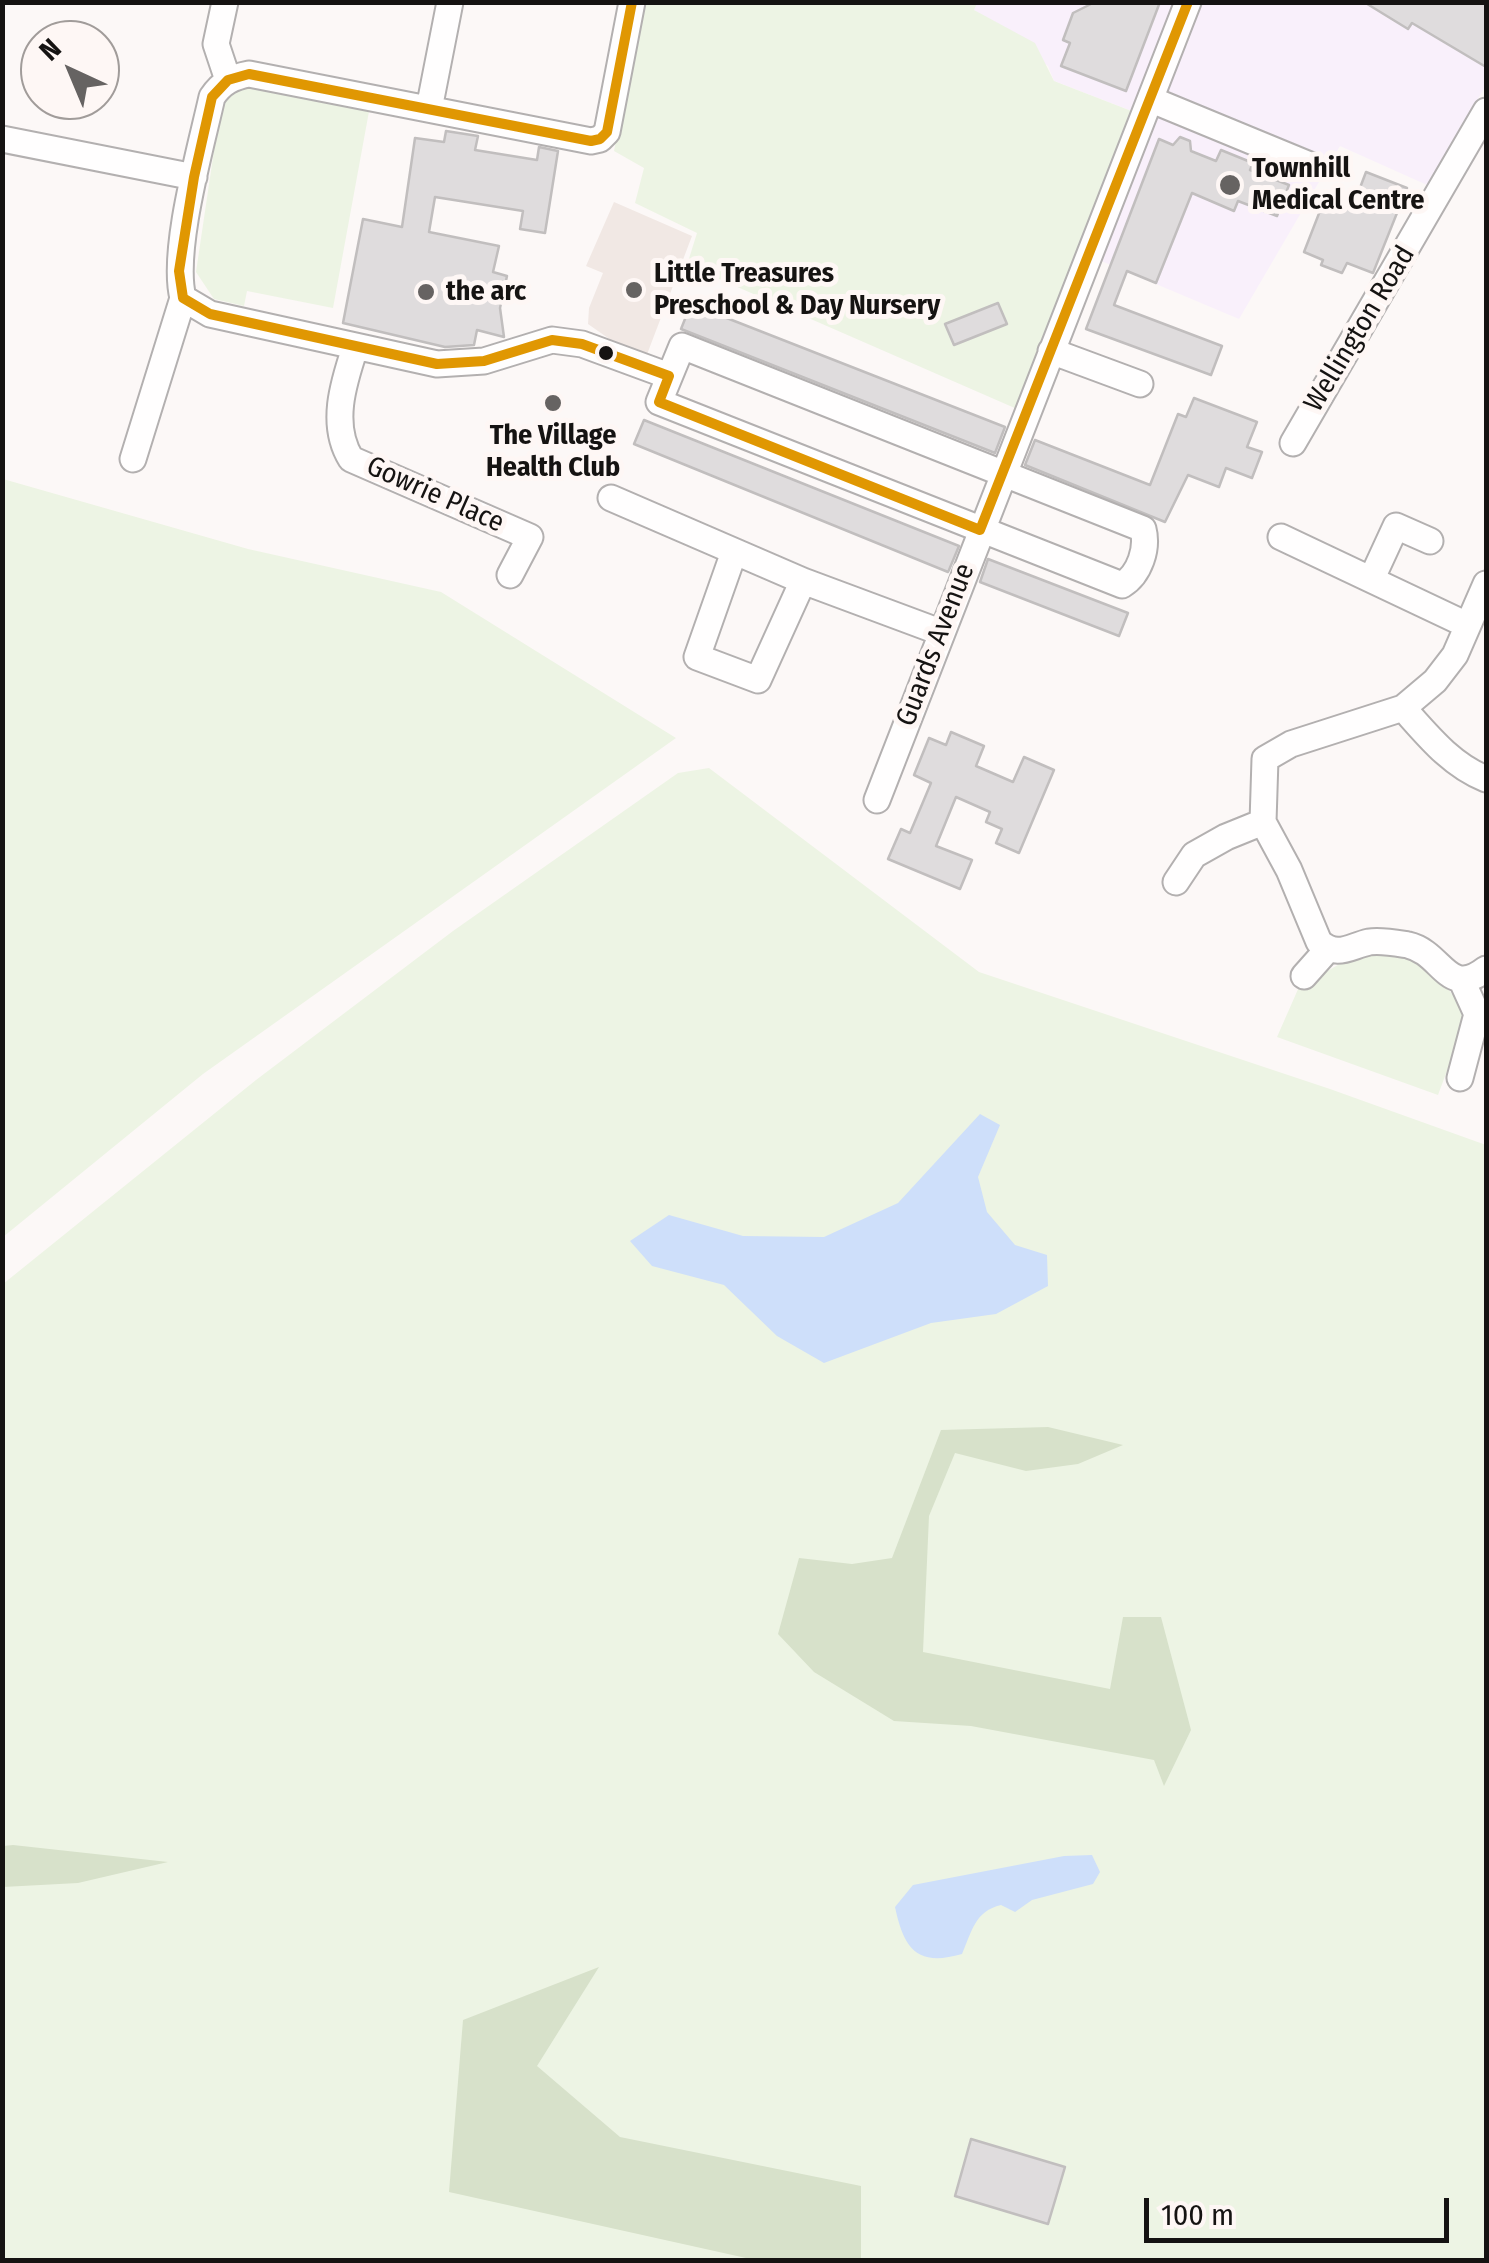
<!DOCTYPE html>
<style>
body{margin:0}
#map{position:relative;width:1489px;height:2263px;overflow:hidden;background:#fcf8f7;font-family:"Fira Sans Condensed",sans-serif}
canvas{display:block}
.frame{position:absolute;inset:0;border:5px solid #151312;pointer-events:none}
.north{position:absolute;left:20px;top:20px;width:100px;height:100px;box-sizing:border-box;background:#fef7f5;border:2px solid #a19c9a;border-radius:50%;rotate:316deg;font-size:28px;font-weight:700;line-height:40px;text-align:center;color:#151312}
.north::after{content:'';display:block;margin:auto;width:35px;height:45px;background:#666362;clip-path:polygon(50% 0,100% 100%,50% 72%,0 100%)}
.scale{position:absolute;left:1144px;top:2198px;width:305px;height:45px;box-sizing:border-box;border:5px solid #151312;border-top:0;padding-left:12px;font-size:30px;line-height:35px;white-space:nowrap;color:#151312;-webkit-text-stroke:8px #fef7f5;paint-order:stroke}
</style>
<div id="map">
<canvas width="1489" height="2263"></canvas>
<div class="frame"></div>
<div class="north">N</div>
<div class="scale">100 m</div>
</div>
<script>
const ctx = document.querySelector('canvas').getContext('2d');
ctx.lineJoin = 'round';
function fillPath(path, color) { ctx.fillStyle = color; ctx.fill(path, 'evenodd'); }
function stroke(path, color, width, dash) { ctx.strokeStyle = color; ctx.lineWidth = width; ctx.lineCap = dash ? 'butt' : 'round'; ctx.setLineDash(dash || []); ctx.stroke(path); }
function label(font, color, halo, rows, align = 'center') {
  ctx.font = font + ' "Fira Sans Condensed",sans-serif'; ctx.lineWidth = 10; ctx.setLineDash([]); ctx.textBaseline = 'middle'; ctx.strokeStyle = halo; ctx.fillStyle = color; for (const [text, x, y, turn = 0] of rows) {
    ctx.save(); ctx.translate(x, y); ctx.rotate((+turn || 0) * Math.PI / 180); ctx.textAlign = isNaN(turn) ? turn : align; if (halo) ctx.strokeText(text, 0, 0); ctx.fillText(text, 0, 0); ctx.restore();
  }
}
const commercial = new Path2D(`
 M977 2 1486 3V85L1427 185 1340 146 1239 319 1080 252 1134 112 1054 81 1048 66 974 10Z`);
const built = new Path2D(`
 M614 202 692 236 646 357 618 345 588 324 589 308 603 273 586 266Z`);
const green = new Path2D(`
 M642 3H977L974 10 1035 43 1054 81 1134 112 1017 409 687 265 697 233 635 203 644 168 614 151Z
 M245 85 370 106 333 308 247 291 244 306 214 299 196 272 220 110 227 95Z
 M3 479 248 549 441 592 676 738 203 1074 3 1237Z
 M709 768 979 972 1330 1089 1486 1145V2260H3V1284L256 1080 453 931 678 773Z
 M1373 951 1415 957 1442 981 1465 1011 1464 1025 1438 1095 1277 1037 1299 987 1345 961Z`);
const forest = new Path2D(`
 M1048 1427 1123 1445 1078 1464 1026 1471 955 1453 929 1516 923 1652 1110 1689 1123 1617H1161L1191 1730 1164 1786 1154 1760 971 1726 894 1721 814 1672 778 1634 799 1558 852 1564 892 1558 941 1430Z
 M13 1845 168 1862 78 1883 3 1887V1846Z
 M599 1967 537 2066 620 2137 861 2186V2260H755L449 2192 463 2020Z`);
const water = new Path2D(`
 M980 1114 1000 1125 978 1177 987 1212 1015 1245 1047 1255 1048 1286 996 1314 931 1323 824 1363 777 1336 724 1285 652 1266 630 1241 669 1215 743 1236 824 1237 898 1203Z
 M1092 1855 1100 1872 1093 1884 1032 1900 1015 1912 1001 1905C975 1911 972 1931 962 1954 917 1967 904 1949 895 1907L913 1885 1064 1856Z`);
const building = new Path2D(`
 M1095 2H1160L1126 91 1061 66 1070 43 1063 40 1073 13Z
 M1364 2H1486V67L1412 23 1408 29Z
 M446 131 478 136 475 150 537 160 539 147 558 151 545 233 520 229 523 211 435 197 429 232 499 246 493 272 507 276 500 308 504 337 477 330 474 345 445 347 343 323 363 219 402 227 415 138 444 142Z
 M1180 137 1190 141 1191 151 1216 161 1221 150 1253 163 1250 170 1289 185 1277 216 1238 201 1234 211 1192 193 1156 283 1127 271 1114 305 1222 346 1211 375 1086 329 1159 139 1173 145Z
 M1366 172 1407 188 1373 273 1347 263 1342 273 1321 265 1323 260 1304 252 1325 198 1352 209Z
 M998 303 1007 324 954 345 945 324Z
 M691 304 1005 427 995 453 681 329Z
 M1194 398 1257 422 1247 447 1262 452 1252 478 1226 468 1219 487 1188 475 1165 522 1025 465 1035 440 1150 485 1178 414 1186 417Z
 M644 420 959 546 949 570 948 572 634 444Z
 M988 559 1128 613 1119 636 980 582Z
 M951 732 984 746 976 766 1013 782 1024 757 1054 770 1019 853 996 843 1002 829 986 822 990 812 956 797 936 846 972 860 960 889 888 859 901 829 910 833 931 783 914 775 929 738 946 745Z
 M971 2139 1065 2167 1048 2224 955 2196Z`);
const minor = new Path2D(`
 M225 2 216 44 228 80
 M1152 100 1312 166
 M429 109 450 2
 M2 139 194 177
 M183 298 210 314 437 364 484 361 552 340 582 344 669 376
 M682 346 1143 529C1148 548 1140 574 1122 585L659 402Z
 M355 348C343 384 330 425 351 459L530 537 510 575
 M1051 351 1140 384
 M1293 443 1486 111
 M133 459 183 298C171 251 201 147 212 97 222 82 233 77 249 74L591 141 600 139 607 132 632 2
 M611 498 803 581 940 632
 M1281 537 1467 625
 M734 552 697 657 758 680 803 581
 M1372 578 1396 526 1430 541
 M1486 584 1455 655 1435 681 1403 708 1291 744 1265 759 1263 822 1289 870 1319 942C1338 958 1348 947 1369 942 1381 940 1396 943 1408 945 1443 953 1447 999 1486 969
 M1403 708C1428 736 1451 765 1486 779
 M877 800 1188 2
 M1176 882 1194 855 1226 837 1263 822
 M1304 976 1328 949
 M1460 1078 1477 1014 1462 981`);
const bus1 = new Path2D(`
 M632 2 607 132 600 139 591 141 249 74 228 80 212 97 194 177 179 271 183 298 210 314 437 364 484 361 552 340 582 344 669 376
 M669 376 659 402 980 530
 M980 530 1188 2`);
const markers = [
 [1230,185,12,"#666362"],
 [634,290,10,"#666362"],
 [426,292,10,"#666362"],
 [606,353,9,"#151312"],
 [553,403,10,"#666362"]
];
const poiNames = [
 ["Townhill",1252,169],
 ["Medical Centre",1252,201],
 ["Little Treasures",654,274],
 ["Preschool & Day Nursery",654,306],
 ["the arc",446,292],
 ["The Village",553,436,"center"],
 ["Health Club",553,468,"center"]
];
const streetNames = [
 ["Wellington Road",1360,329,-59],
 ["Gowrie Place",435,495,24],
 ["Guards Avenue",936,645,-69]
];
fillPath(commercial, '#f9f0fb');
fillPath(built, '#f1e8e4');
fillPath(green, '#edf4e4');
fillPath(forest, '#d7e1ca');
fillPath(water, '#cedffa');
fillPath(building, '#dfdcdd');
stroke(building, '#c1bebe', 2.5);
stroke(minor, '#b3b0b0', 29);
stroke(minor, '#fffefe', 25);
stroke(bus1, '#e09702', 10);
for (const [x, y, r, color] of markers) { const dot = new Path2D(); dot.arc(x, y, r, 0, 2 * Math.PI); ctx.fillStyle = color; ctx.fill(dot); stroke(dot, '#fef7f5', 4); }
label('bold 28px', '#151312', '#fef7f5', poiNames, 'left');
label('28px', '#151312', '#fef7f5', streetNames);
</script>
